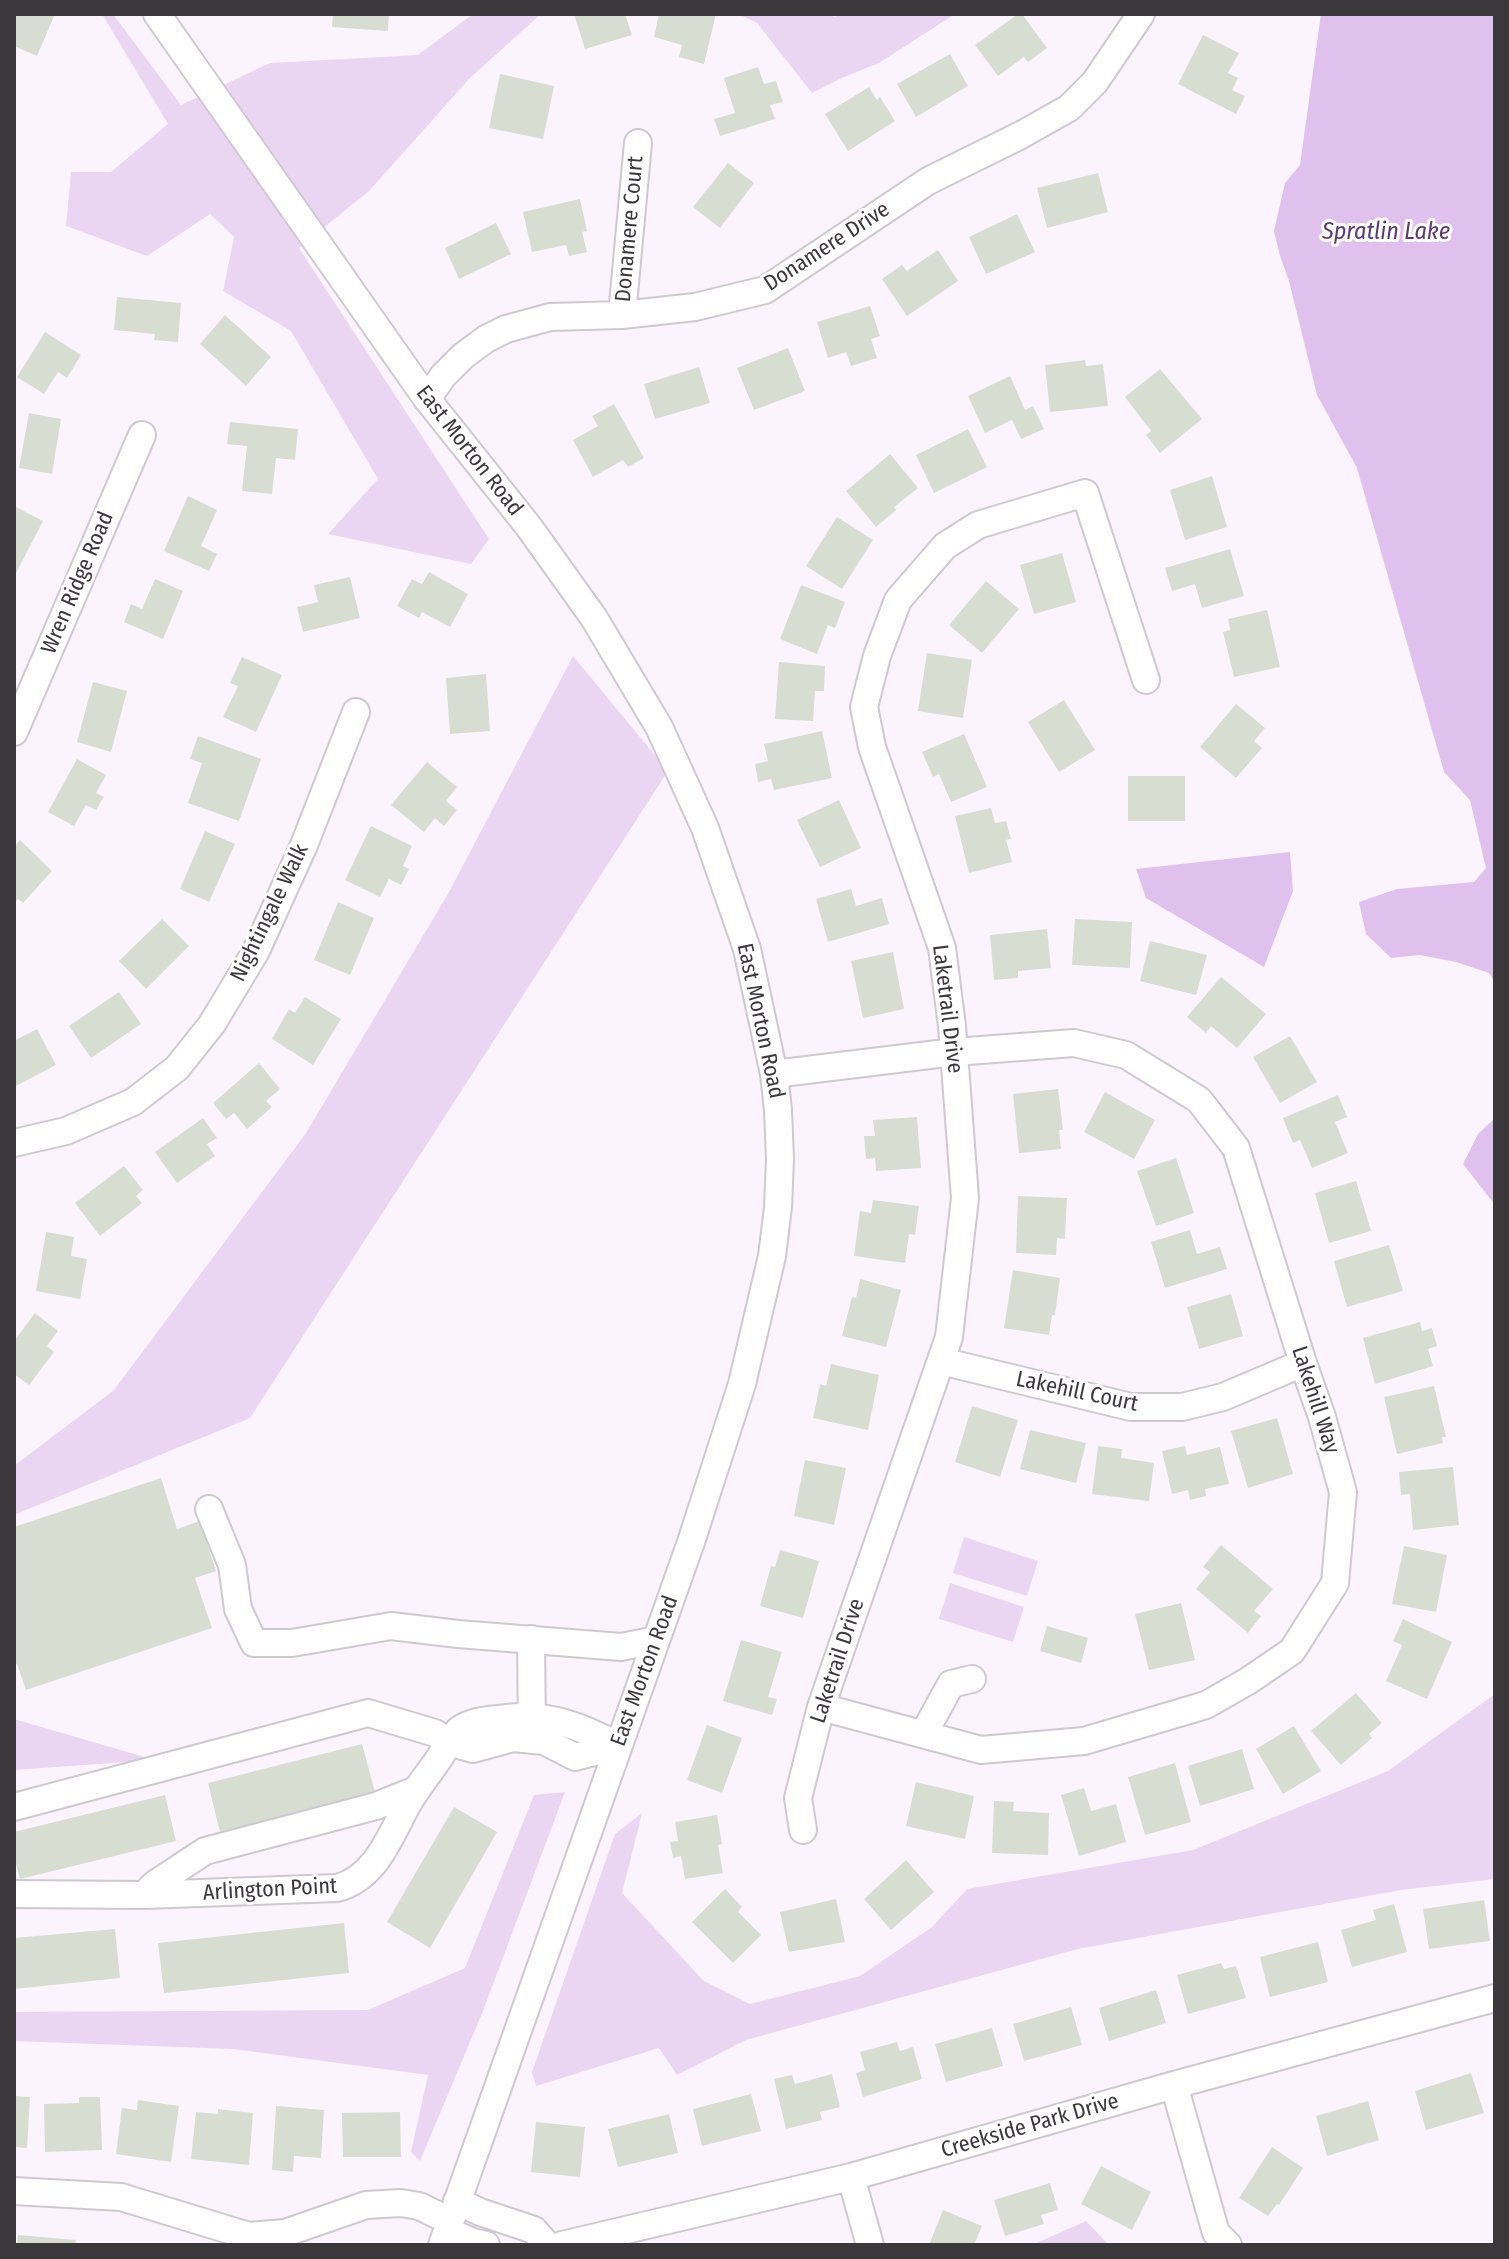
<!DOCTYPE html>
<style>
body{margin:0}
#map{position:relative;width:1509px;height:2259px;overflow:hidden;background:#fbf4fe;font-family:"Fira Sans Condensed",sans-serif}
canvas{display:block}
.frame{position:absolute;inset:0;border:16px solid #3b383c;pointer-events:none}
</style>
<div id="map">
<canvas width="1509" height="2259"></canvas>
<div class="frame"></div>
</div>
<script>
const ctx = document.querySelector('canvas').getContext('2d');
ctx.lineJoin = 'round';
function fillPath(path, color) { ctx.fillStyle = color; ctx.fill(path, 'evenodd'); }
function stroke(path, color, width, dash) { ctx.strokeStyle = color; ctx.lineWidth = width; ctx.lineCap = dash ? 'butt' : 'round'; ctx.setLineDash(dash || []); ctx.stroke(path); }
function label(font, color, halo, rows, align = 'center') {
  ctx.font = font + ' "Fira Sans Condensed",sans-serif'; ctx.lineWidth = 6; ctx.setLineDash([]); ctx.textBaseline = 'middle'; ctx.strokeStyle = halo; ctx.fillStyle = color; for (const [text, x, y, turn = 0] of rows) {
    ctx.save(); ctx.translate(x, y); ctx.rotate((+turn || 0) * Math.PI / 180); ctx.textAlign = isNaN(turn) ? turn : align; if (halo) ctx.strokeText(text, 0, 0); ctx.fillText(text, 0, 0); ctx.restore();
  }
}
const green = new Path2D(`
 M102 14H113L181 105 270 63 418 55 473 14H541L470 78 370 190 299 248 489 539 471 564 328 534 378 479 291 331 223 291 234 237 210 214 147 256 66 226 71 172H111L168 124Z
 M738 14H829L834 17 843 14H955L879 63 842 78 812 93 757 23Z
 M573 656 668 771 250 1418 14 1515V1466L114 1390 306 1133 449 892Z
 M964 1537 1038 1561 1027 1596 953 1573Z
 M950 1583 1024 1607 1013 1642 939 1619Z
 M1495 1694V1879L1401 1890 1078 1949 746 2040 677 2075 659 2048 536 2086 532 2072 615 1834 642 1813 622 1893 704 1981 750 2004 860 1976 932 1927 967 1889 1193 1850 1388 1771Z
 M14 1719 155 1760 14 1770Z
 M565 1792 483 2011 420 2161 411 2152 428 2075 233 2049 14 2041V2012L368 2010 465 1968 534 1795Z
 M1086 2221 1109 2245H1032Z`);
const water = new Path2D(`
 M1321 14H1495V983L1489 973 1456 962 1420 955 1391 958 1366 934 1359 902 1397 889 1474 882 1486 868 1470 800 1444 772 1357 468 1317 395 1289 281 1280 256 1274 231 1285 183 1300 165Z
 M1290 852 1293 891 1264 967 1146 898 1136 869Z
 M1495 1118V1205L1463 1164 1478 1134Z`);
const building = new Path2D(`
 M14 14H55L37 56 14 46Z
 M333 14H389L388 31 332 27Z
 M574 14H625L632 35 585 49Z
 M659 14H716L704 64 679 57 682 45 654 37Z
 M1018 14H1022L1047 48 1028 62 1024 57 998 76 975 45Z
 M1203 35 1239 53 1228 73 1238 78 1232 90 1245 96 1236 114 1178 84Z
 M950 54 968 86 916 117 897 84Z
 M758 67 764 84 776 81 783 102 770 105 775 119 720 136 714 119 735 113 724 78Z
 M500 74 554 86 543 139 489 128Z
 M869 87 877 100 880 97 895 121 848 151 825 114Z
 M728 163 754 183 720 228 693 207Z
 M1098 173 1108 212 1047 228 1037 188Z
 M580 199 587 231 582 232 587 252 569 256 566 245 532 252 523 212Z
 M1017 214 1035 252 986 274 969 237Z
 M496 223 511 254 459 279 445 248Z
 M938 250 958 281 907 316 882 279 902 265 907 271Z
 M117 297 181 303 178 342 154 340 155 334 114 330Z
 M870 306 880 336 871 339 877 358 851 366 846 352 828 358 817 322Z
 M225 315 271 357 246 386 200 344Z
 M45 332 81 355 67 378 58 372 44 394 17 377Z
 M788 348 805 391 754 410 737 368Z
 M1085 360 1086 366 1103 364 1108 406 1050 412 1045 365Z
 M699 367 710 403 655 419 644 384Z
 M1160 369 1202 419 1160 453 1146 435 1151 431 1125 397Z
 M1010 376 1025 410 1033 406 1044 429 1021 439 1012 420 985 433 968 396Z
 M614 404 644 458 628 467 623 460 593 477 573 440 598 426 592 416Z
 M29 413 61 419 52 474 19 468Z
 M230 422 298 429 295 460 276 458 272 494 242 491 247 446 227 444Z
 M968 429 987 467 934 493 916 455Z
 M890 454 918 488 894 507 896 510 876 527 846 491Z
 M1212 476 1227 527 1185 540 1170 490Z
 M188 496 217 510 201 546 217 554 209 571 164 551Z
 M14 506 43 521 14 577Z
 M837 517 873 540 842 589 806 566Z
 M1230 549 1244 596 1202 608 1195 584 1172 591 1165 568Z
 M1062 553 1076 602 1034 614 1020 565Z
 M429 572 468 594 450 627 422 612 419 618 397 606 412 579 422 584Z
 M350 577 360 618 303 632 297 607 318 602 314 585Z
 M155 579 183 591 163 639 124 622 131 604 142 609Z
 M986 581 1019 609 982 653 949 625Z
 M801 585 845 602 835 628 828 625 817 654 780 639Z
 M1267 610 1280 667 1234 677 1223 632 1230 630 1228 619Z
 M927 653 972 660 963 718 918 711Z
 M242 657 282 675 256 732 223 717 238 686 230 683Z
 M779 662 825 666 824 691H815L813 721 775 719Z
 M486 674 490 731 450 734 446 678Z
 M93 682 127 691 111 752 77 742Z
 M1064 700 1095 750 1059 772 1028 722Z
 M1236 704 1265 728 1254 741 1262 748 1236 778 1200 747Z
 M822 731 832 778 774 790 771 779 758 782 755 764 768 761 764 744Z
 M964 734 987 787 951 802 939 774 933 777 922 752Z
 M198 736 261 759 239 821 188 803 202 763 190 759Z
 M77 759 106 775 96 793 104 797 96 810 86 805 74 826 48 812Z
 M427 762 457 787 446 801 457 810 444 826 435 818 424 832 391 805Z
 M1128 776H1185V821H1128Z
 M839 800 861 848 820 867 797 820Z
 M991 808 995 823 1006 821 1011 839 1006 840 1012 862 969 873 955 816Z
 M371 826 412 846 403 866 409 869 401 885 389 879 380 897 345 880Z
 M205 831 235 844 209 902 180 889Z
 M20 840 52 871 23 903 18 899 14 903V847Z
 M851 889 856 906 882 898 889 924 828 942 816 899Z
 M338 902 374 918 350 975 314 960Z
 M162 919 189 946 146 989 119 961Z
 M1075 919 1132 922 1130 968 1072 965Z
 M1047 929 1051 968 1018 971V978L994 980 990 935Z
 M1150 941 1207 955 1196 995 1140 981Z
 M893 952 904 1009 863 1018 851 961Z
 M1221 977 1266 1014 1237 1048 1211 1026 1206 1033 1187 1017Z
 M119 992 141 1024 91 1058 69 1026Z
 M305 997 341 1019 313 1065 272 1039 289 1009 295 1013Z
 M37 1029 56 1065 14 1087V1041Z
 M1290 1036 1317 1082 1280 1103 1253 1057Z
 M259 1063 280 1089 266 1101 272 1107 247 1129 234 1113 226 1119 213 1103Z
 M1058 1089 1063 1130H1059L1061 1149 1019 1153 1013 1094Z
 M1105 1092 1155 1120 1134 1159 1084 1132Z
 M1338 1095 1347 1117 1335 1122 1348 1153 1312 1168 1300 1140 1293 1143 1283 1118Z
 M917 1117 921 1168 876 1171 875 1158 866 1159 864 1136H875L873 1120Z
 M203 1118 217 1138 207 1144 215 1156 177 1183 155 1152Z
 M1176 1158 1194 1213 1156 1226 1137 1171Z
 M124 1166 143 1190 136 1196 142 1203 100 1236 75 1203Z
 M1356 1181 1371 1231 1329 1243 1315 1193Z
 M1018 1196 1067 1198 1065 1239 1057 1238 1056 1255 1016 1253Z
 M873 1200 919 1206 915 1235 909 1234 905 1263 854 1256 860 1211 871 1213Z
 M1190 1230 1197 1254 1220 1247 1227 1269 1165 1288 1151 1242Z
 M46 1232 74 1237 71 1256 87 1259 80 1299 36 1291Z
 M1389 1245 1403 1291 1347 1307 1334 1261Z
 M1013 1270 1060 1278 1055 1315H1052L1049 1335 1004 1328Z
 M860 1279 901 1290 886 1347 842 1336 852 1297 856 1298Z
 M1231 1294 1243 1336 1199 1349 1187 1307Z
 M35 1313 58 1331 47 1346 54 1352 29 1385 14 1374V1341Z
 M1420 1322 1422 1331 1432 1328 1437 1346 1428 1349 1433 1366 1375 1384 1363 1338Z
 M831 1364 879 1375 868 1430 813 1418 820 1384 826 1386Z
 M1434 1386 1446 1437H1442L1443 1443 1397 1454 1384 1397Z
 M972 1406 1018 1420 1000 1477 955 1462Z
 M1277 1418 1293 1474 1248 1488 1231 1431Z
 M1030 1430 1086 1443 1076 1483 1020 1469Z
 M1098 1446 1122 1449 1121 1458 1154 1463 1149 1501 1092 1494Z
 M1185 1446 1187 1455 1220 1447 1229 1484 1205 1489 1206 1496 1190 1500 1188 1490 1172 1494 1162 1451Z
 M805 1460 846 1468 834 1525 794 1516Z
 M1453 1467 1459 1525 1413 1530 1410 1494 1401 1495 1399 1472Z
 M161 1478 177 1529 200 1521 216 1571 195 1578 212 1628 26 1690 17 1664 14 1665V1527Z
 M1221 1545 1273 1589 1254 1611 1261 1616 1248 1633 1196 1589 1210 1572 1203 1567Z
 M1404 1546 1447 1555 1436 1612 1392 1604Z
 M780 1550 819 1561 803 1618 760 1606 771 1566 775 1567Z
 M1181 1603 1195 1660 1149 1670 1135 1614Z
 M1403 1619 1452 1642 1427 1699 1386 1681 1402 1645 1393 1641Z
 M1047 1626 1088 1638 1081 1663 1040 1651Z
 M741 1640 782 1652 768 1697 777 1699 772 1715 723 1701Z
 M1356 1693 1382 1723 1369 1734 1372 1738 1341 1765 1311 1731Z
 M707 1725 742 1738 722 1793 687 1780Z
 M1294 1726 1321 1771 1283 1794 1256 1749Z
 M362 1744 375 1792 220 1832 208 1783Z
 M1242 1749 1254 1789 1200 1806 1188 1766Z
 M1175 1763 1191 1822 1145 1835 1128 1777Z
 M916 1782 974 1796 965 1839 906 1826Z
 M1084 1788 1091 1811 1116 1804 1126 1842 1079 1856 1061 1795Z
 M165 1795 176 1841 20 1879 14 1856V1832Z
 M994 1801 1014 1802 1013 1811 1049 1813 1048 1855 992 1853Z
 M454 1807 497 1832 430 1948 387 1922Z
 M717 1815 722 1844 718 1845 723 1873 685 1879 681 1856 673 1858 670 1842 678 1841 675 1822Z
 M906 1860 934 1892 891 1930 864 1899Z
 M725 1889 742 1907 738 1912 761 1935 733 1963 692 1922Z
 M836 1899 845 1942 789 1952 780 1912Z
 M1484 1900 1490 1941 1429 1949 1423 1909Z
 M1394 1904 1407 1952 1352 1967 1341 1930 1376 1920 1373 1910Z
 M344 1923 349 1973 164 1993 158 1943Z
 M115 1929 120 1978 14 1989V1938Z
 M1318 1942 1328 1982 1270 1997 1260 1957Z
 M1221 1963 1224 1969 1236 1966 1246 1998 1188 2014 1177 1975Z
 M1156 1990 1166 2023 1109 2041 1099 2008Z
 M1071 2007 1082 2045 1024 2061 1013 2024Z
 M992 2028 1003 2066 946 2082 935 2044Z
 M897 2042 900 2051 913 2047 922 2079 863 2097 856 2073 865 2070 860 2052Z
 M1471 2073 1484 2113 1426 2130 1415 2091Z
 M832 2074 840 2107 820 2112 822 2120 786 2129 774 2079 792 2075 795 2084Z
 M751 2094 761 2131 702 2146 693 2109Z
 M14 2096 30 2097 27 2148 14 2147Z
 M79 2097H100L102 2150 45 2152 44 2104 79 2103Z
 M138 2100 179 2106 171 2162 116 2154 122 2108 137 2110Z
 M1368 2101 1379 2140 1327 2156 1316 2116Z
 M276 2106 324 2110 321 2158 294 2156 293 2172 272 2170Z
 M218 2109 253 2113 249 2165 191 2159 196 2112 218 2114Z
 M400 2112 401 2157H343L342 2113Z
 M669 2114 678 2153 618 2167 608 2129Z
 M536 2122 585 2127 580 2177 531 2172Z
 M1272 2147 1303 2168 1279 2205 1277 2204 1268 2216 1239 2198Z
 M1101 2166 1151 2192 1132 2230 1081 2204Z
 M1050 2183 1058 2210 1041 2215 1044 2224 1005 2236 994 2200Z
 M943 2210 982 2226 974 2245H929Z
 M18 2235 76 2240 75 2245H17Z`);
const minor = new Path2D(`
 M157 14 427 399 529 527 594 618 659 727 705 828 747 949 774 1074 778 1110 780 1159 778 1207 772 1256 742 1384 691 1542 442 2245
 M622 315 638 143
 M427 399 443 376 463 356 486 339 506 329 550 317 622 315 695 307 765 290 928 181 1021 135 1069 108 1095 82 1141 14
 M14 732 142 435
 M774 1074 954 1052 1074 1043 1126 1055 1199 1100 1236 1148 1303 1363 1322 1417 1343 1492 1335 1583 1292 1651 1248 1681 1206 1705 1084 1741 981 1750 821 1707
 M14 1143 66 1131 133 1102 177 1068 212 1024 256 951 304 845 356 712
 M941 1361 1131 1407H1182L1223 1397 1303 1363
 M209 1509 232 1565 238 1609 254 1643H292L391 1626 458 1634 621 1647 656 1640
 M531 1639 532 1732
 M924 1733 951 1684 972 1679
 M14 1807 368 1713 435 1733 449 1742 473 1749 513 1738 544 1741 575 1757 618 1746
 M803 1830 798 1798 821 1707 949 1337 965 1198 952 1026 942 948 872 747 864 707 877 656 898 600 945 546 978 525 1085 493 1146 680
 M14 1894 144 1895 337 1888C375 1878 389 1839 406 1807 415 1790 427 1776 438 1760 444 1751 450 1738 459 1730 472 1720 491 1720 507 1718 548 1713 583 1727 618 1746
 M144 1895 155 1884 205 1851 376 1806 416 1790
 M1174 2085 1216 2233 1228 2245
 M851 2177 870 2245
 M14 2191 121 2197 249 2236 285 2233 366 2205 401 2203 419 2206 450 2221
 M457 2201 480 2212 534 2230 547 2245
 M447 2231 473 2242 486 2245
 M562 2245 851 2177 1174 2085 1495 1998`);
const streetNames = [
 ["Donamere Court",630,229,-85],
 ["Donamere Drive",827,247,-33],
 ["East Morton Road",469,451,52],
 ["Wren Ridge Road",78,583,-67],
 ["Nightingale Walk",270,913,-64],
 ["Laketrail Drive",947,1009,83],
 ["East Morton Road",760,1021,78],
 ["Lakehill Court",1077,1392,12],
 ["Lakehill Way",1315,1400,72],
 ["Laketrail Drive",838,1661,-72],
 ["East Morton Road",645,1671,-70],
 ["Arlington Point",270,1890,-3],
 ["Creekside Park Drive",1030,2126,-16]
];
const waterNames = [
 ["Spratlin Lake",1386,232]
];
fillPath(green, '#ead6f3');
fillPath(water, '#e0c1ee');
fillPath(building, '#d8ddd2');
stroke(minor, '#cfc8d2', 30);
stroke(minor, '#fff', 26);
label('22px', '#3b383c', '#fff', streetNames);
label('italic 24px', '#603870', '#fff', waterNames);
</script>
